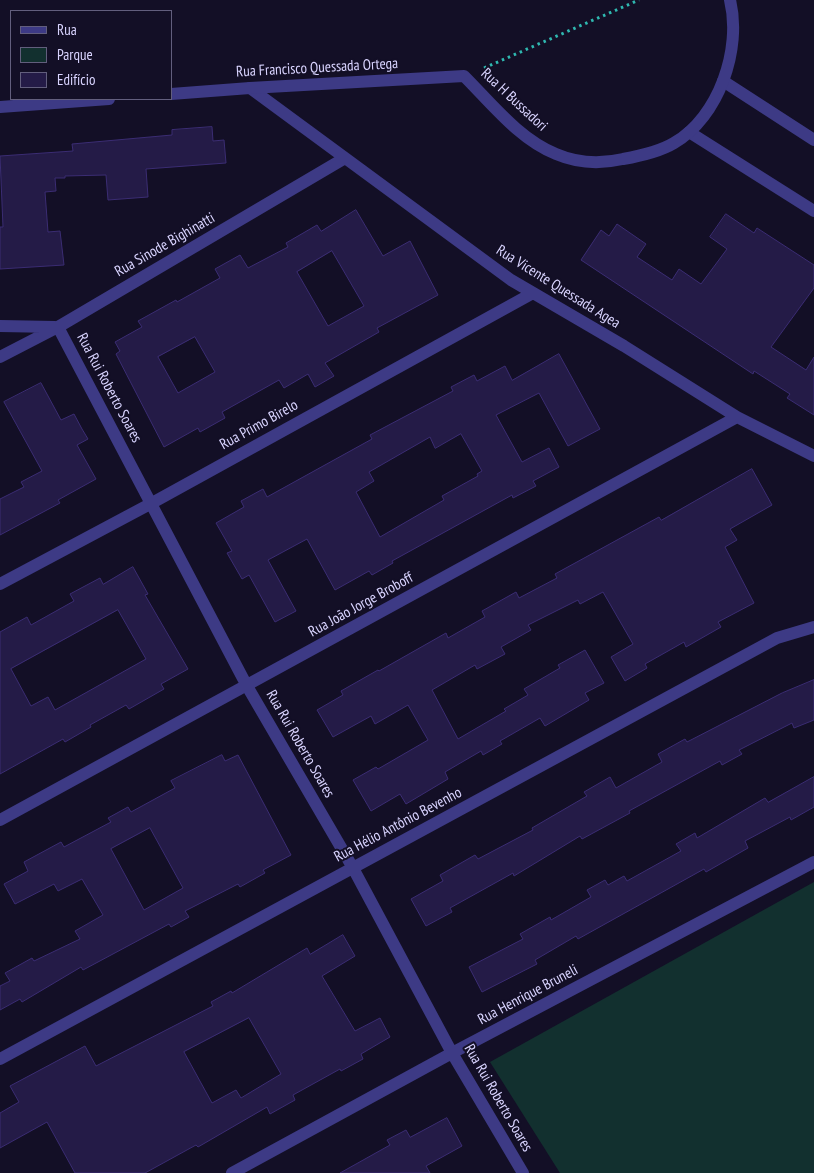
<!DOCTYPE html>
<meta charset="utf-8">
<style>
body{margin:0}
#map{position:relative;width:814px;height:1173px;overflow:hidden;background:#130f26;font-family:"PT Sans Narrow",sans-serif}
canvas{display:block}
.legend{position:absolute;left:10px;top:10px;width:162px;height:90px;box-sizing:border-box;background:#130f26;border:1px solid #625e7d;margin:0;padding:6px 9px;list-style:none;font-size:15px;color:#d9d4ff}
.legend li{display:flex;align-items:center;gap:10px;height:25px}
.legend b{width:25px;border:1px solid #625e7d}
</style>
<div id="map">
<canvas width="814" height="1173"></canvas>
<ul class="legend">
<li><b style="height:6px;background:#3d3a85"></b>Rua</li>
<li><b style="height:14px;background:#12302f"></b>Parque</li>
<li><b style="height:14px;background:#241b47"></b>Edifício</li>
</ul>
</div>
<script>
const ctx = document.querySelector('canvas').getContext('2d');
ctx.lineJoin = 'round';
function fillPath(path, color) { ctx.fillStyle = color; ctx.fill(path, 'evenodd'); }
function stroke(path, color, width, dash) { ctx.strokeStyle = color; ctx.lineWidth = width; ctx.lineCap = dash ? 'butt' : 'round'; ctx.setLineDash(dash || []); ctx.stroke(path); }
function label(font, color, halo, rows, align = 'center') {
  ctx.font = font + ' "PT Sans Narrow",sans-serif'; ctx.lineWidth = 4; ctx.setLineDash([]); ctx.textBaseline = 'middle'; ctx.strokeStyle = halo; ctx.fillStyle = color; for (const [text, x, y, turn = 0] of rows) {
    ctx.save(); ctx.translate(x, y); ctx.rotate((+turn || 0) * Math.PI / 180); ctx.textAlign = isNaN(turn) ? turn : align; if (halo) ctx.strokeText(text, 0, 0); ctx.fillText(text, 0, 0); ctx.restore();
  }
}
const green = new Path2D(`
 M814 882V1173H560L490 1062Z`);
const building = new Path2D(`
 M212 127 213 141 224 140 226 163 146 169 148 197 108 200 106 175 65 176V178H55L56 191 45 192 48 232 60 231 64 265 0 269V227H3L0 156 73 151 72 144 172 135V130Z
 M356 210 383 256 410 241 438 295 377 328 379 332 325 363 334 376 315 387 308 374 284 388 279 380 222 412 225 418 200 432 198 428 164 447 116 354 120 351 115 342 142 327 138 321 176 300 177 302 220 278 215 269 240 255 248 268 288 247 286 243 317 225 321 231ZM332 251 364 306 328 326 297 272ZM195 337 215 372 178 393 158 357Z
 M726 214 754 233 757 228 814 265V288L771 347 806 370 814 357V415L787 398 790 394 754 371 753 374 581 260 601 230 609 236 617 224 646 244 637 257 672 280 679 269 701 284 727 249 710 237Z
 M559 354 600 429 568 446 539 393 496 415 522 462 549 448 559 467 533 481 536 486 513 498 512 495 392 561 393 563 372 575 369 571 335 590 307 539 268 560 296 611 275 622 249 575 242 579 227 553 232 551 216 523 244 507 241 501 263 489 267 497 372 439 370 435 453 391 451 387 474 375 477 381 505 366 512 380ZM461 434 482 471 477 474 478 476 442 496 444 500 380 537 356 492 374 481 369 472 430 437 435 448Z
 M41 383 61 420 74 414 82 429 88 439 77 445 96 479 58 500 60 503 0 535V499L24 487 21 482 42 471 4 402Z
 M752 469 772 505 730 529 737 540 725 547 754 603 718 622 721 627 686 647 684 642 645 664 647 668 625 681 611 657 633 644 603 592 580 604 578 600 528 625 531 630 501 647 505 654 477 669 475 665 432 690 458 739 506 711 504 709 528 695 524 689 560 668 558 665 585 650 604 683 585 693 589 700 545 726 540 718 500 741 502 744 483 755 481 751 445 772 448 779 406 804 400 794 371 811 353 780 376 767 378 769 428 740 408 705 375 724 371 716 333 737 317 710 343 695 341 691 378 670 379 671 446 633 448 638 485 617 482 611 516 592 519 598 557 578 555 574 659 517 661 520Z
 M133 567 148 594 145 595 188 669 161 684 164 689 129 709 126 705 90 725 91 727 65 742 63 739 0 774V632L27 617 31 625 74 601 70 594 100 578 103 584ZM118 610 146 659 55 710 48 697 31 706 11 669Z
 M814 680V720L794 728 792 723 739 750 742 754 722 765 720 761 629 811 630 813 582 839 580 836 514 876 513 873 450 908 452 912 426 926 411 899 443 881 440 875 475 855 478 859 533 830 532 828 587 796 584 792 610 777 616 788 662 762 658 754 685 739 687 742 782 693Z
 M222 755 225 761 238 755 291 855 263 870 265 873 240 887 238 884 185 911 189 917 171 927 169 924 83 970 81 967 22 1002 20 999 0 1010V986L10 981 5 973 32 958 34 961 80 939 75 931 103 915 82 879 58 891 54 884 15 904 4 884 28 871 24 862 61 842 64 847 111 822 108 818 128 807 131 812 175 788 171 781ZM150 828 183 888 144 910 111 849Z
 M814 777V807L791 820 790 817 745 841 748 848 706 872 704 869 578 939 576 936 535 960 537 964 482 992 469 967 523 939 520 934 550 917 551 920 591 897 587 890 605 880 608 885 624 876 627 881 681 851 676 844 695 833 697 838 765 798 768 802Z
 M343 935 355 956 322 976 355 1031 380 1018 390 1037 361 1054 363 1059 341 1071 340 1069 293 1095 295 1100 270 1114 267 1107 198 1147 196 1145 145 1173H75L47 1122 0 1148V1113L19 1102 10 1086 85 1046 96 1066 213 1006 211 1002 231 991 232 993 307 948 310 954ZM249 1018 281 1074 241 1098 236 1090 212 1103 184 1052Z
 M447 1118 462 1146 426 1166 430 1173H340L390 1145 387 1140 406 1130 410 1137Z`);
const path = new Path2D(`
 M484 68 639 0`);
const minor = new Path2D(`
 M723 81 814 140
 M250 88 511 280 624 346 737 417 814 456
 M689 132 814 211
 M0 326 55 327
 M58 327 247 686 353 868 452 1053 523 1173
 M0 357 58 327 345 158
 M0 584 152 503 533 293
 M0 820 737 417
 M0 1059 777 638 814 627
 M232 1173 452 1053 814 862`);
const tertiary = new Path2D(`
 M171 94 250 88 464 76C492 104 519 139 556 154 577 163 601 164 623 159 640 156 659 152 674 143 719 117 742 49 730 0
 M0 107 109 99`);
const streetNames = [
 ["Rua Francisco Quessada Ortega",317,68,-3],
 ["Rua H Bussadori",514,100,43],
 ["Rua Sinode Bighinatti",165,245,-30],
 ["Rua Vicente Quessada Agea",558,287,32],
 ["Rua Rui Roberto Soares",109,388,62],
 ["Rua Primo Birelo",259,425,-29],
 ["Rua João Jorge Broboff",361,605,-29],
 ["Rua Rui Roberto Soares",300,744,60],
 ["Rua Hélio Antônio Bevenho",398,825,-28],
 ["Rua Henrique Bruneli",528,995,-28],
 ["Rua Rui Roberto Soares",498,1098,60]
];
fillPath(green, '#12302f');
fillPath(building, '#241b47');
stroke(building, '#3b2d73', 1);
stroke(path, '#2fb8b0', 3, [2.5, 4]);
stroke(minor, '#3d3a85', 12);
stroke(tertiary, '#3d3a85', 12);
label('15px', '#d9d4ff', '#130f26', streetNames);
</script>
